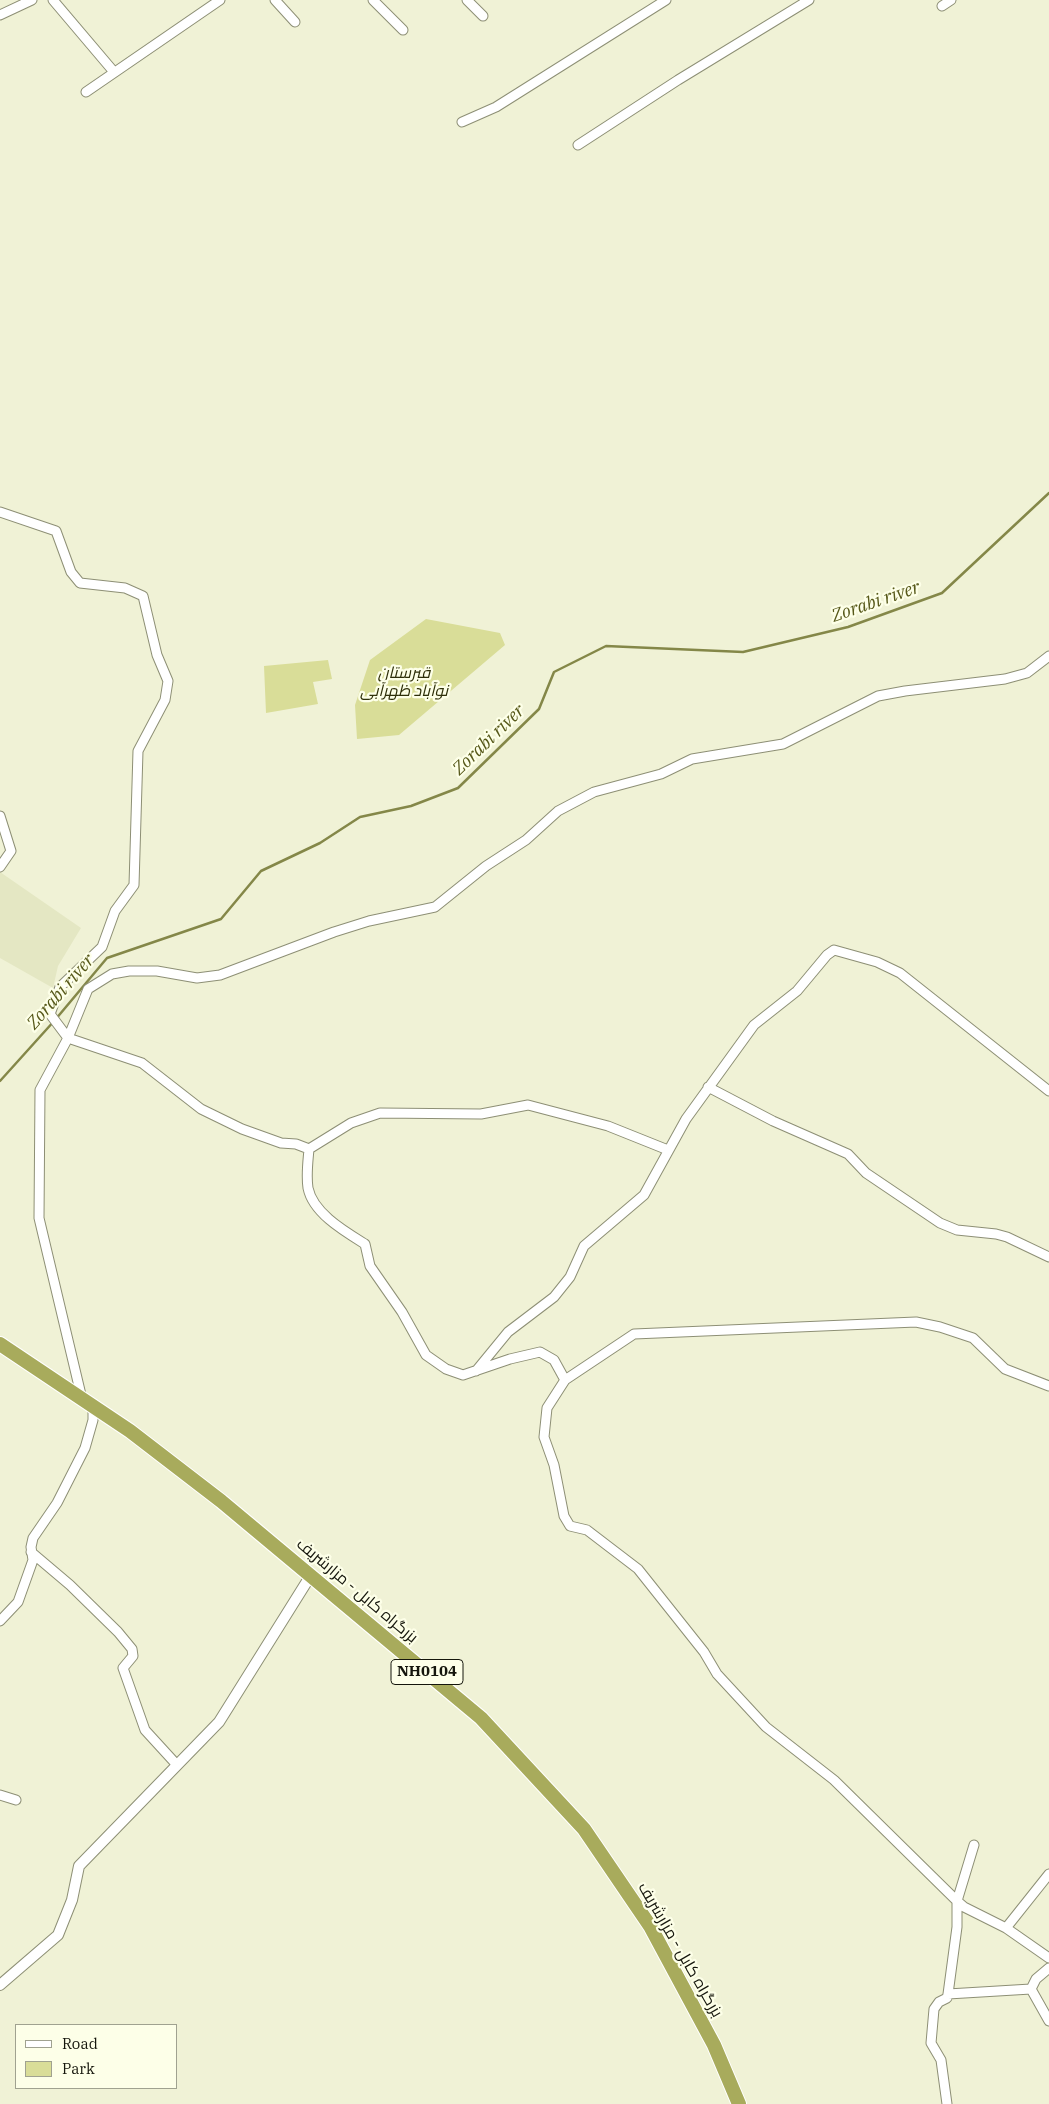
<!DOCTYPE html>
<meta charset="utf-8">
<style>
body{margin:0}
#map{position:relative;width:1049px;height:2104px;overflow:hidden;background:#f0f2d6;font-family:"IBM Plex Serif",serif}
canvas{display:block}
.legend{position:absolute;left:15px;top:2024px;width:162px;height:65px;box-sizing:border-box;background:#fdffe8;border:1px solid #a0a290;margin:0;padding:6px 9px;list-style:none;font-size:15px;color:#15160c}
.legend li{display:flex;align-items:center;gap:10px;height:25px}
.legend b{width:25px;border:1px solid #a0a290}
</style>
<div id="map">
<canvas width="1049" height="2104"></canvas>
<ul class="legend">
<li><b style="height:6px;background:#fff"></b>Road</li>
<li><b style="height:14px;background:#d9dd98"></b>Park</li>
</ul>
</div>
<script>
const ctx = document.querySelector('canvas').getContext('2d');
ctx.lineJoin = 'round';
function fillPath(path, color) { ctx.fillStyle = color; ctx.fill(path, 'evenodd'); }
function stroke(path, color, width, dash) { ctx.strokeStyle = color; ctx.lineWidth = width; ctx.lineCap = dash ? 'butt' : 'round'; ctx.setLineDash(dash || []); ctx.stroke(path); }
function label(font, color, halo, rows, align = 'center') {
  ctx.font = font + ' "IBM Plex Serif",Cairo,serif'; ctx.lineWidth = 4.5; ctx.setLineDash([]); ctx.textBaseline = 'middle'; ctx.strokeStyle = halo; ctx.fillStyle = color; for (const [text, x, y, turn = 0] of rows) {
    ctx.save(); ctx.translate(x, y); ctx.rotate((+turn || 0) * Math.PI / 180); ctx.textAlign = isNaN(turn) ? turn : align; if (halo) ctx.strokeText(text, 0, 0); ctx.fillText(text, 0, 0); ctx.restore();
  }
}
const built = new Path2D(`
 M0 872 81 928 58 966 53 988 0 958Z`);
const green = new Path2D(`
 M426 619 500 633 505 645 399 735 357 739 355 705 370 660Z
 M328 660 332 679 313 682 318 704 266 713 264 666Z`);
const stream = new Path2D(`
 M0 1081 55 1020 107 958 221 919 261 871 320 843 360 817 411 806 458 788 539 709 554 672 606 646 743 652 848 627 942 593 1049 493`);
const minor = new Path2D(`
 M53 0 114 72
 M275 0 295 22
 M373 0 403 30
 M467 0 483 16
 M942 6 951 0
 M0 15 32 0
 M86 92 220 0
 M462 122 496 107 666 0
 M578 145 678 80 809 0
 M0 512 56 531 71 572 80 583 125 588 143 596 157 655 168 681 165 700 138 751 134 885 115 911 102 947 60 987 50 1014 68 1038 142 1063 201 1109 242 1129 281 1143 296 1144 309 1149C308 1161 306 1175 308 1188 313 1213 344 1231 365 1244L370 1266 402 1312 426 1355 446 1369 463 1375 510 1359 540 1352 554 1360 565 1380 547 1408 544 1437 554 1465 564 1516 570 1526 587 1530 638 1569 704 1652 717 1674 766 1727 834 1780 957 1901V1927L948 1994 947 1998 939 2002 934 2009 931 2043 941 2060 947 2104
 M0 816 11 851 0 867
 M708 1087 773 1121 848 1154 866 1173 940 1223 957 1230 996 1234 1007 1237 1049 1257
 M309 1149 351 1123 380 1113 481 1114 528 1105 608 1126 668 1150
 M476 1371 508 1332 554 1297 570 1277 584 1246 644 1195 686 1119 754 1025 797 991 827 955 834 950 877 962 900 973 1049 1091
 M565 1380 634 1334 916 1322 940 1327 973 1338 1005 1369 1049 1386
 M82 1399 39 1218 40 1090 68 1038 88 989 112 974 129 971H157L197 978 220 975 334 932 369 921 435 907 486 866 526 840 558 811 594 792 661 774 692 759 783 744 878 696 905 691 1005 679 1027 673 1049 656
 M31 1552 70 1585 118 1632 132 1649 133 1656 123 1668 145 1730 177 1765
 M0 1621 18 1602 33 1560 31 1547 33 1538 57 1503 85 1448 93 1420V1407
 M0 1795 16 1800
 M974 1845 957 1901 964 1907 1006 1928 1049 1958
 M1006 1928 1049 1874
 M1031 1989 1049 2021
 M1031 1989 1036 1979 1049 1968
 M948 1994 1031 1989`);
const tertiary = new Path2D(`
 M0 1985 58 1935 72 1900 79 1866 219 1722 311 1575`);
const trunk = new Path2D(`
 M0 1344 130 1431 221 1501 481 1718 584 1829 650 1926 714 2045 739 2104`);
const shields = [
 [427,1672,72]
];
const shieldNames = [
 ["NH0104",427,1672]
];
const parkNames = [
 ["قبرستان",404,673],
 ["نوآباد ظهرآبی",404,691]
];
const streetNames = [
 ["بزرگراه کابل - مزارشریف",357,1591,40],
 ["بزرگراه کابل - مزارشریف",680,1950,60]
];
const waterNames = [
 ["Zorabi river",876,602,-19],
 ["Zorabi river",489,740,-44],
 ["Zorabi river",61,992,-49]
];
fillPath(built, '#e4e7c3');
fillPath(green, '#d9dd98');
stroke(stream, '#848748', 2.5);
stroke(minor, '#8d8f75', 11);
stroke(tertiary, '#8d8f75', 12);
stroke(trunk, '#fff', 16);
stroke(minor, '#fff', 9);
stroke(tertiary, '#fff', 10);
stroke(trunk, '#a8ab5c', 14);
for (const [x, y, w] of shields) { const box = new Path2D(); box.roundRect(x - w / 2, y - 12.5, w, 25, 4); ctx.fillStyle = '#fdffe8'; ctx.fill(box); stroke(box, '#15160c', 1); }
label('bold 15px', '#15160c', null, shieldNames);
label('italic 16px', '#2e2f09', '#fdffe8', parkNames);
label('16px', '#15160c', '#fdffe8', streetNames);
label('italic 18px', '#57591a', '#fdffe8', waterNames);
</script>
